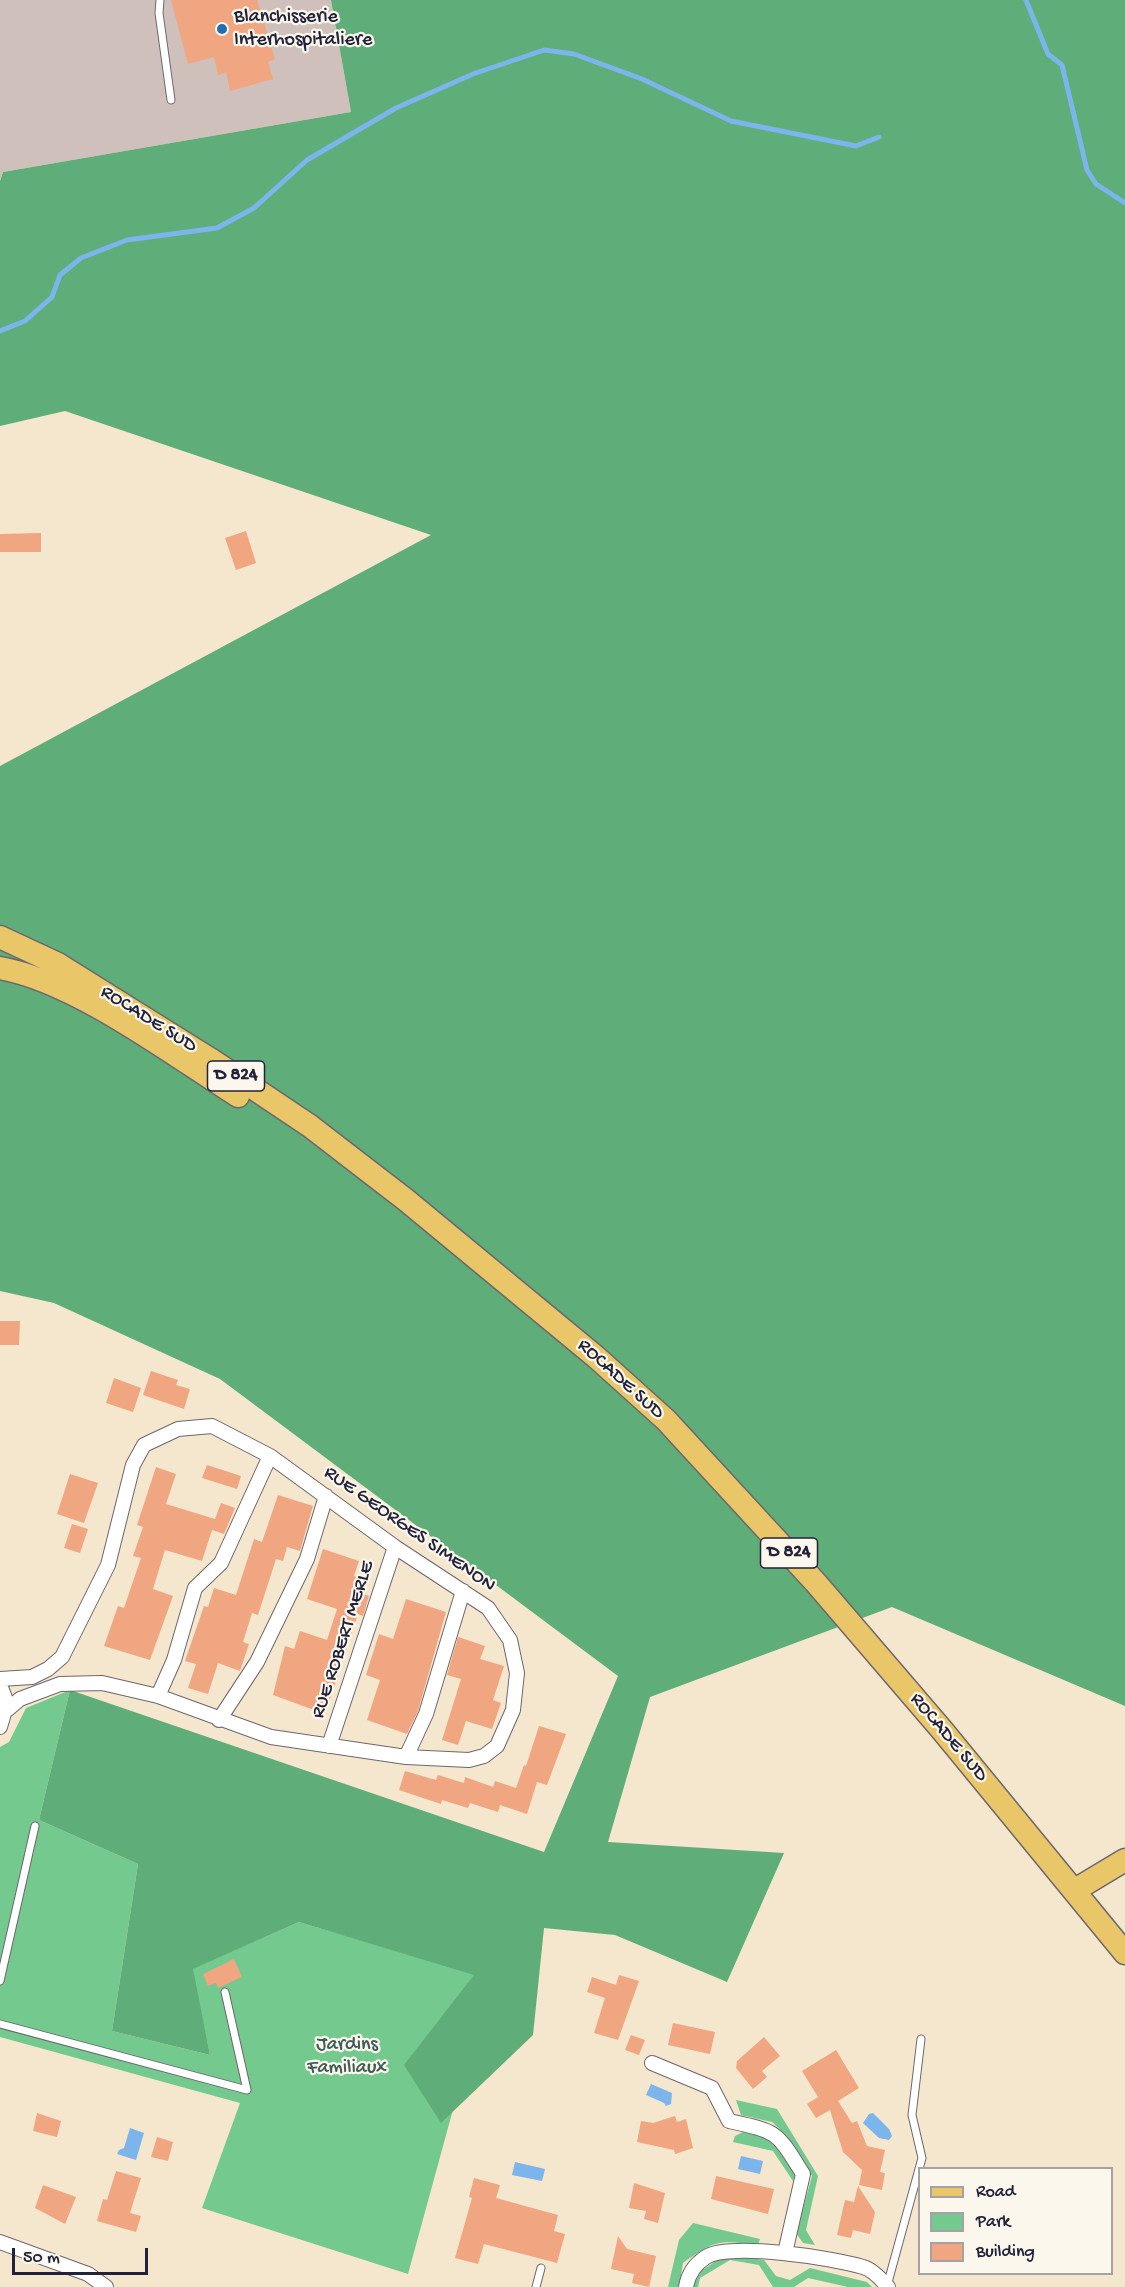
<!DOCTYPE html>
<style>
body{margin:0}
#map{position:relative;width:1125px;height:2287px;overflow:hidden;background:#f5e6ce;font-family:"Gochi Hand",sans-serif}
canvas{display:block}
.legend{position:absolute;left:918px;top:2167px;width:195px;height:108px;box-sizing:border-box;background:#fbf7ec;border:2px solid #a4a2a5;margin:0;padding:8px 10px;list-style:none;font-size:18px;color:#22223b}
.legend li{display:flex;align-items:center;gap:12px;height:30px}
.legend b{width:30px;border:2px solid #a4a2a5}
.scale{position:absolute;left:12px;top:2248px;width:136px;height:27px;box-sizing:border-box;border:3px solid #22223b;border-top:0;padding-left:8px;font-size:18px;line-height:21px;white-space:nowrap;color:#22223b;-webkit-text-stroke:4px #fbf7ec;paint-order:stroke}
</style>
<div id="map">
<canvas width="1125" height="2287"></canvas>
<ul class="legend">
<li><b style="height:8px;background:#e9c769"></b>Road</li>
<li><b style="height:16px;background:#74c98e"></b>Park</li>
<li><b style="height:16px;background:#efa681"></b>Building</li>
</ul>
<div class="scale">50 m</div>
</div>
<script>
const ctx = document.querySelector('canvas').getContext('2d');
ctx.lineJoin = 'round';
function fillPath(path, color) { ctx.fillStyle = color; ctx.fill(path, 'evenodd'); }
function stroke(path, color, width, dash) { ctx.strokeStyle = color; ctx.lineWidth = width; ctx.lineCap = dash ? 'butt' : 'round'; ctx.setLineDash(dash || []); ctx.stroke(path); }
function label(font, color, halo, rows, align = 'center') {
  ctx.font = font + ' "Gochi Hand",sans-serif'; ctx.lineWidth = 4.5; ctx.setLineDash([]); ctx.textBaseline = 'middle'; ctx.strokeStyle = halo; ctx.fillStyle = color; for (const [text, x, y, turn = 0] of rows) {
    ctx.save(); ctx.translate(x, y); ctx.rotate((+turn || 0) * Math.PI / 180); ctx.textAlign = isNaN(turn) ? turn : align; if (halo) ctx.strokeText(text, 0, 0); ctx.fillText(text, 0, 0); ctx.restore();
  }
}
const industrial = new Path2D(`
 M0 0H331L351 112 3 172 0 180Z`);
const green = new Path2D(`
 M70 1690 39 1820 138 1864 112 2031 210 2055 192 1969 299 1922 489 1978 408 2274 202 2208 240 2103 0 2037V1747L9 1742 26 1708Z
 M736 2100 777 2109 818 2176 806 2230 815 2245 803 2243 796 2233 812 2176 787 2136 772 2122 741 2115Z
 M743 2132 775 2140 796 2173 793 2181 773 2151 733 2142 735 2136Z
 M693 2223 760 2239 758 2245C718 2240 716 2240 683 2263L679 2287H668L679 2240Z
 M726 2254 764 2260 776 2276 790 2280 810 2268 867 2282 872 2287H848L808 2278 794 2287H773L759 2265 730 2260 700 2278 698 2287H693L694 2276Z`);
const forest = new Path2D(`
 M331 0H1125V1706L892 1607 650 1697 608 1842 784 1853 727 1982 615 1935 544 1928 533 2035 441 2123 404 2065 474 1975 299 1922 193 1969 210 2055 112 2031 138 1864 39 1820 70 1690 544 1852 618 1676 220 1379 54 1303 0 1291V766L431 535 65 411 0 426V181L3 172 351 112Z`);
const water = new Path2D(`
 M651 2084 672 2093 671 2104 666 2106 664 2103 646 2095Z
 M873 2113 889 2129 892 2136 889 2140 879 2138 863 2123 869 2114Z
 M130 2128 144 2133 136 2160 117 2154 119 2150 124 2148Z
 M741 2156 763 2161 760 2174 738 2169Z
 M515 2162 545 2169 542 2181 512 2175Z`);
const stream = new Path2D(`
 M1026 0 1048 54 1062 65 1087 170 1096 184 1125 203
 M0 331 25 321 52 297 60 275 81 258 127 240 217 228 254 208 307 160 396 108 473 74 544 50 574 54 642 79 731 121 856 146 879 137`);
const building = new Path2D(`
 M171 0H257L275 59 268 62 273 79 230 91 226 72 218 75 214 57 188 64Z
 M246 531 256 563 236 570 225 538Z
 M41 533V552H0V534Z
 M0 1321H20L19 1345H0Z
 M151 1371 178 1380 176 1385 190 1389 184 1409 143 1395Z
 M114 1378 141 1388 133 1412 106 1403Z
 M207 1465 241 1476 237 1489 202 1478Z
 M156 1467 176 1474 166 1504 215 1519 221 1503 235 1508 224 1534 212 1530 202 1561 165 1550 153 1589 173 1596 150 1660 104 1646 118 1606 124 1608 141 1558 133 1556 143 1527 137 1525Z
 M70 1474 98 1483 84 1523 57 1514Z
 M278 1495 313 1506 300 1551 287 1547 283 1561 276 1559 258 1615 252 1613 243 1642 249 1644 240 1671 218 1663 208 1694 188 1688 196 1664 185 1661 204 1606 208 1607 214 1588 236 1595 254 1539 262 1542Z
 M72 1524 88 1529 80 1553 64 1548Z
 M323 1549 359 1561 354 1576 360 1578 356 1591 369 1596 363 1616 358 1614 325 1714 273 1695 285 1646 294 1649 300 1631 327 1640 337 1609 307 1599Z
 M406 1599 446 1612 418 1711 407 1734 367 1720 380 1680 366 1675 379 1634 393 1639Z
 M458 1637 485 1646 480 1659 504 1666 493 1700 501 1703 492 1729 466 1721 458 1745 442 1740 461 1679 447 1675Z
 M539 1726 566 1734 547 1785 537 1782 527 1814 500 1805 498 1812 470 1803 468 1808 442 1800 441 1804 399 1790 405 1771 436 1780 438 1775 464 1783 465 1777 493 1787 495 1781 516 1788 524 1765 526 1766Z
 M234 1959 242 1977 218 1988 216 1983 208 1986 203 1974Z
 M619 1975 639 1981 618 2040 594 2033 605 1998 587 1992 592 1977 616 1985Z
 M673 2023 715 2032 710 2054 668 2045Z
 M631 2035 645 2040 639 2055 625 2050Z
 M764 2037 780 2056 762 2071 767 2077 753 2089 736 2068 737 2061Z
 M836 2050 859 2088 838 2101 852 2123 857 2121 867 2146 885 2150 880 2172 885 2173 882 2190 859 2185 862 2170 843 2152 830 2110 816 2118 807 2104 818 2097 802 2071Z
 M37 2113 61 2121 57 2137 33 2131Z
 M675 2116 677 2122 686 2119 693 2148 675 2154 674 2150 637 2142 641 2121 653 2123Z
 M157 2137 173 2142 168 2161 151 2157Z
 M116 2171 141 2178 130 2213 141 2216 136 2232 97 2221 103 2199 107 2200Z
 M716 2176 774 2189 768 2214 711 2199Z
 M474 2178 500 2185 496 2198 558 2215 554 2231 565 2234 557 2263 484 2244 478 2264 455 2258 472 2198 469 2197Z
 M634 2183 665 2193 658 2223 644 2219 646 2211 629 2208Z
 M43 2185 76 2197 65 2224 35 2208Z
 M858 2186 875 2212 870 2234 853 2230 851 2238 837 2235 845 2200 854 2202Z
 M618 2236 627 2249 656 2256 649 2287 632 2283 634 2274 611 2269Z`);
const lane = new Path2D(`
 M160 0 159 13 171 100
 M0 1981 35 1826
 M0 2024 247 2090 225 1992
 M887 2286 922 2158 912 2115 921 2039
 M536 2287 541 2268`);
const street = new Path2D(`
 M0 1679 32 1677 48 1669 62 1657 108 1565 133 1465 144 1445 178 1429 212 1426 270 1456 395 1547 488 1608 510 1640 517 1673 513 1710 497 1746 484 1756 469 1760 406 1757 271 1737 158 1696 102 1683 60 1684 20 1699 7 1710
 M0 1685 7 1703 0 1727
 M158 1696 174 1660 195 1588 221 1563 270 1456
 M219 1720 257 1662 307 1559 326 1496
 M329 1746 395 1547
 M406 1757 426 1714 463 1591
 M652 2063 712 2088 729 2121C779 2132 776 2131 803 2174L785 2253
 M0 2242 88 2274 106 2287
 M686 2287C688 2275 695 2264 706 2257 729 2242 835 2258 863 2267 871 2269 882 2280 888 2287`);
const primary = new Path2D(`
 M0 937 58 964 210 1059 310 1126 406 1200 596 1357 666 1420 816 1583 942 1730 1125 1953
 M0 968C75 981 172 1054 238 1096
 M1075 1890 1125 1860`);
const markers = [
 [222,29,6,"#1f6fb2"]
];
const shields = [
 [236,1076,57],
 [789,1553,57]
];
const shieldNames = [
 ["D 824",236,1076],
 ["D 824",789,1553]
];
const poiNames = [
 ["Blanchisserie",234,18],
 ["Interhospitaliere",234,41]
];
const streetNames = [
 ["ROCADE SUD",148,1020,32],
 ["ROCADE SUD",620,1380,42],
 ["RUE GEORGES SIMENON",409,1530,35],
 ["RUE ROBERT MERLE",344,1640,-72],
 ["ROCADE SUD",948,1738,50]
];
const parkNames = [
 ["Jardins",347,2046],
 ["Familiaux",347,2069]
];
fillPath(industrial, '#cfc0bb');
fillPath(green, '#74c98e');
fillPath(forest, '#5fad79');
fillPath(water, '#7cb4ec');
stroke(stream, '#7cb4ec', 5);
fillPath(building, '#efa681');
stroke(lane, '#6c676e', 9);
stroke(street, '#6c676e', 16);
stroke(primary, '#6c676e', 25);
stroke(lane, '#fff', 7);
stroke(street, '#fff', 14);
stroke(primary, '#e9c769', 22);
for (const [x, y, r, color] of markers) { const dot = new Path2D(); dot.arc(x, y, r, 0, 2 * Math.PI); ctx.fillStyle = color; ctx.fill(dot); stroke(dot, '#fbf7ec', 2); }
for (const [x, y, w] of shields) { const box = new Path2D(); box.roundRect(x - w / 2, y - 15, w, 30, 4.5); ctx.fillStyle = '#fbf7ec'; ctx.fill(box); stroke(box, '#22223b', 1.5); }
label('bold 18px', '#22223b', null, shieldNames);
label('20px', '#22223b', '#fbf7ec', poiNames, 'left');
label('20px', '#22223b', '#fbf7ec', streetNames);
label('20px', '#3f5c58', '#fbf7ec', parkNames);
</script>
